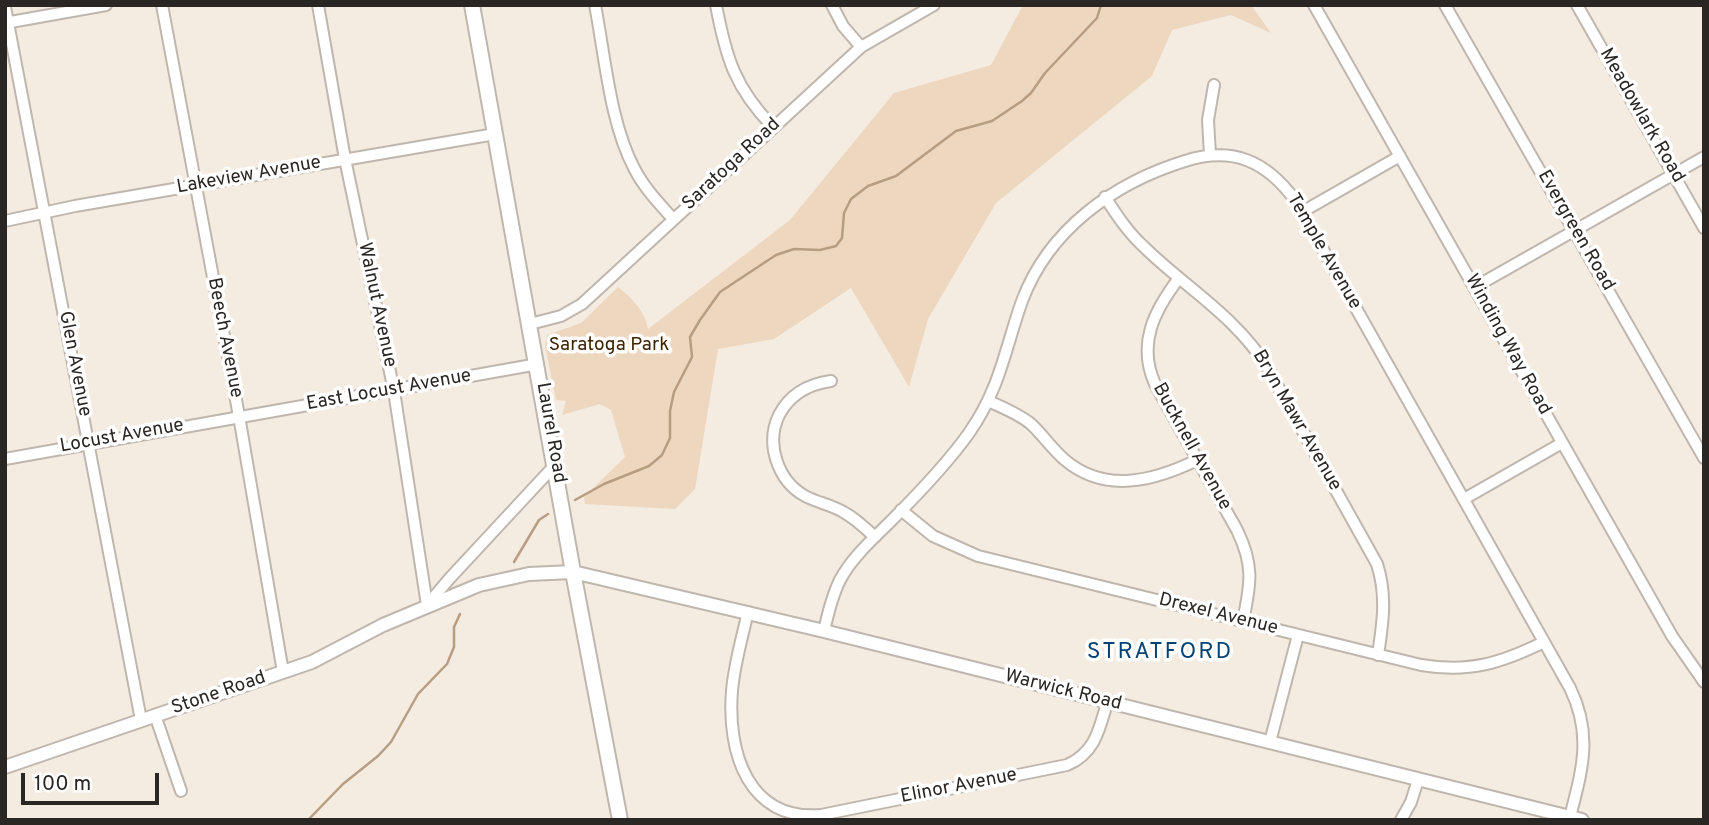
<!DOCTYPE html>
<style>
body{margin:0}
#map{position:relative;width:1709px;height:825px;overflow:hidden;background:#f4ebe1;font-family:Overpass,sans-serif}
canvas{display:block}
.frame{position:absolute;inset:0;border:7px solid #292623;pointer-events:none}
.scale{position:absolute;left:21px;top:773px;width:138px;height:32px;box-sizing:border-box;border:4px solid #292623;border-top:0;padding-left:9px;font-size:21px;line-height:24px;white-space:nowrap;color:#292623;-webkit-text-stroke:5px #fff;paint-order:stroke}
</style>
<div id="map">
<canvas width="1709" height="825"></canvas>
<div class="frame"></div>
<div class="scale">100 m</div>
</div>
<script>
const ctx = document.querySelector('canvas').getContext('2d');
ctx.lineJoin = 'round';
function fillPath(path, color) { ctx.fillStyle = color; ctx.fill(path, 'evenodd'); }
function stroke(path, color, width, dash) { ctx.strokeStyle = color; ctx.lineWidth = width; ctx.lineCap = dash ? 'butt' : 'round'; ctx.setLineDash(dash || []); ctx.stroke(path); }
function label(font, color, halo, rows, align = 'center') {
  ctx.font = font + ' Overpass,sans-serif'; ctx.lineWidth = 7; ctx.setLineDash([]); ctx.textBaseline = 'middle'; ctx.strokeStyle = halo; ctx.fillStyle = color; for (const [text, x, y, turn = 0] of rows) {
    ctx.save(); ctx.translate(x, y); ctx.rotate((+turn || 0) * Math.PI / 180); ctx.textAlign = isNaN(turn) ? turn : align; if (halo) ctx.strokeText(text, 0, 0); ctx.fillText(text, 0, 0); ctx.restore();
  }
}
const green = new Path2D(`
 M1023 5H1251L1271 33 1231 15 1172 30 1152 76 996 203 928 319 909 387 851 288 774 339 718 349 695 489 675 509 585 504 584 497 625 457 611 410 600 404 562 415 566 401 556 400 545 346 547 335 581 323 618 287C632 298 645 311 648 329L790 220 894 93 991 65Z`);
const stream = new Path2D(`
 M575 500 604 484 649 466 662 455 670 438V411L674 392 692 357 690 337 700 320 720 292 776 255 794 249 820 250 836 246 842 238 844 213 851 199 868 186 896 176 956 131 992 121 1022 101 1031 93 1045 73 1097 18 1101 5
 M514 562 539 520 548 514
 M308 820 343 784 378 756 391 742 418 694 447 664 454 647V627L460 614`);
const minor = new Path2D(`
 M162 5 239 416 283 672
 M318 5 345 159 394 391 427 605
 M595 5C605 56 610 123 634 168 644 188 659 203 673 219
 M716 5C726 58 735 88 773 127
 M832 5 843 26 861 47
 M1314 5 1672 636 1704 682
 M1445 5 1704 458
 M1577 5 1704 228
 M5 7 141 720
 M5 23 106 5
 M1210 155 1208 120 1214 85
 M1105 197C1116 214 1127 231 1142 245 1183 286 1236 316 1267 367L1377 564C1387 595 1383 622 1378 655
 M1302 212 1400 156
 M5 221 75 206 495 134
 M1179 278C1154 311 1137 344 1155 384L1237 530C1254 565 1251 583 1243 621
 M1475 287 1704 157
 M530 324 561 316 582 304 861 47 934 5
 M831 381C809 384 790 394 779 415 765 444 778 481 805 496 818 503 833 505 845 513 856 519 866 529 875 537
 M988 401C1002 407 1019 414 1031 424 1043 435 1052 449 1065 460 1105 494 1154 481 1197 460
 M5 459 538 364
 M1464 499 1562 443
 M901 510 933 536 978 556 1421 665C1470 673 1501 663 1544 642
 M427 605 450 578 555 465
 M748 612C742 638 734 665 732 691 727 752 748 821 821 815L1067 765C1095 753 1099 730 1107 703
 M824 631C828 613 832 596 840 580 852 557 874 538 892 520 919 493 947 464 969 433 1000 389 1005 349 1022 301 1049 229 1114 183 1185 161 1233 146 1266 161 1295 200L1570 688C1593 735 1582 770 1570 817
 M155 715 181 791
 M1270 742 1298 635
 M1401 820 1411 802 1418 780`);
const tertiary = new Path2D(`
 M5 767 312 662 383 625 479 585 529 574 573 572 824 631 1582 820`);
const secondary = new Path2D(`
 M472 5 573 572 620 820`);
const streetNames = [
 ["Meadowlark Road",1641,116,60],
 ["Saratoga Road",732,165,-43],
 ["Lakeview Avenue",249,176,-10],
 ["Evergreen Road",1575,231,60],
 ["Temple Avenue",1323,252,60],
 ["Walnut Avenue",376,305,78],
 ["Beech Avenue",224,338,79],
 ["Winding Way Road",1507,345,61],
 ["Glen Avenue",74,364,79],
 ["East Locust Avenue",389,391,-10],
 ["Bryn Mawr Avenue",1296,421,60],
 ["Laurel Road",550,433,80],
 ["Locust Avenue",122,437,-10],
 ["Bucknell Avenue",1191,447,61],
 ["Drexel Avenue",1218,615,14],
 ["Warwick Road",1063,691,14],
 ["Stone Road",219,694,-19],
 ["Elinor Avenue",959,787,-11]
];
const parkNames = [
 ["Saratoga Park",609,346]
];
const quarterNames = [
 ["STRATFORD",1160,653]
];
fillPath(green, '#eed7bf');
stroke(stream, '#b79d81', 2.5);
stroke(minor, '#bfb7ae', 14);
stroke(tertiary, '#bfb7ae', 16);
stroke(secondary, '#bfb7ae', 18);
stroke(minor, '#fff', 10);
stroke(tertiary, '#fff', 12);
stroke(secondary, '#fff', 14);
label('19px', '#292623', '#fff', streetNames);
label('19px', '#3d2300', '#fff', parkNames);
ctx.letterSpacing = '2px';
label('23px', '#064373', '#fff', quarterNames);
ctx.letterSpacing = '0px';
</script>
